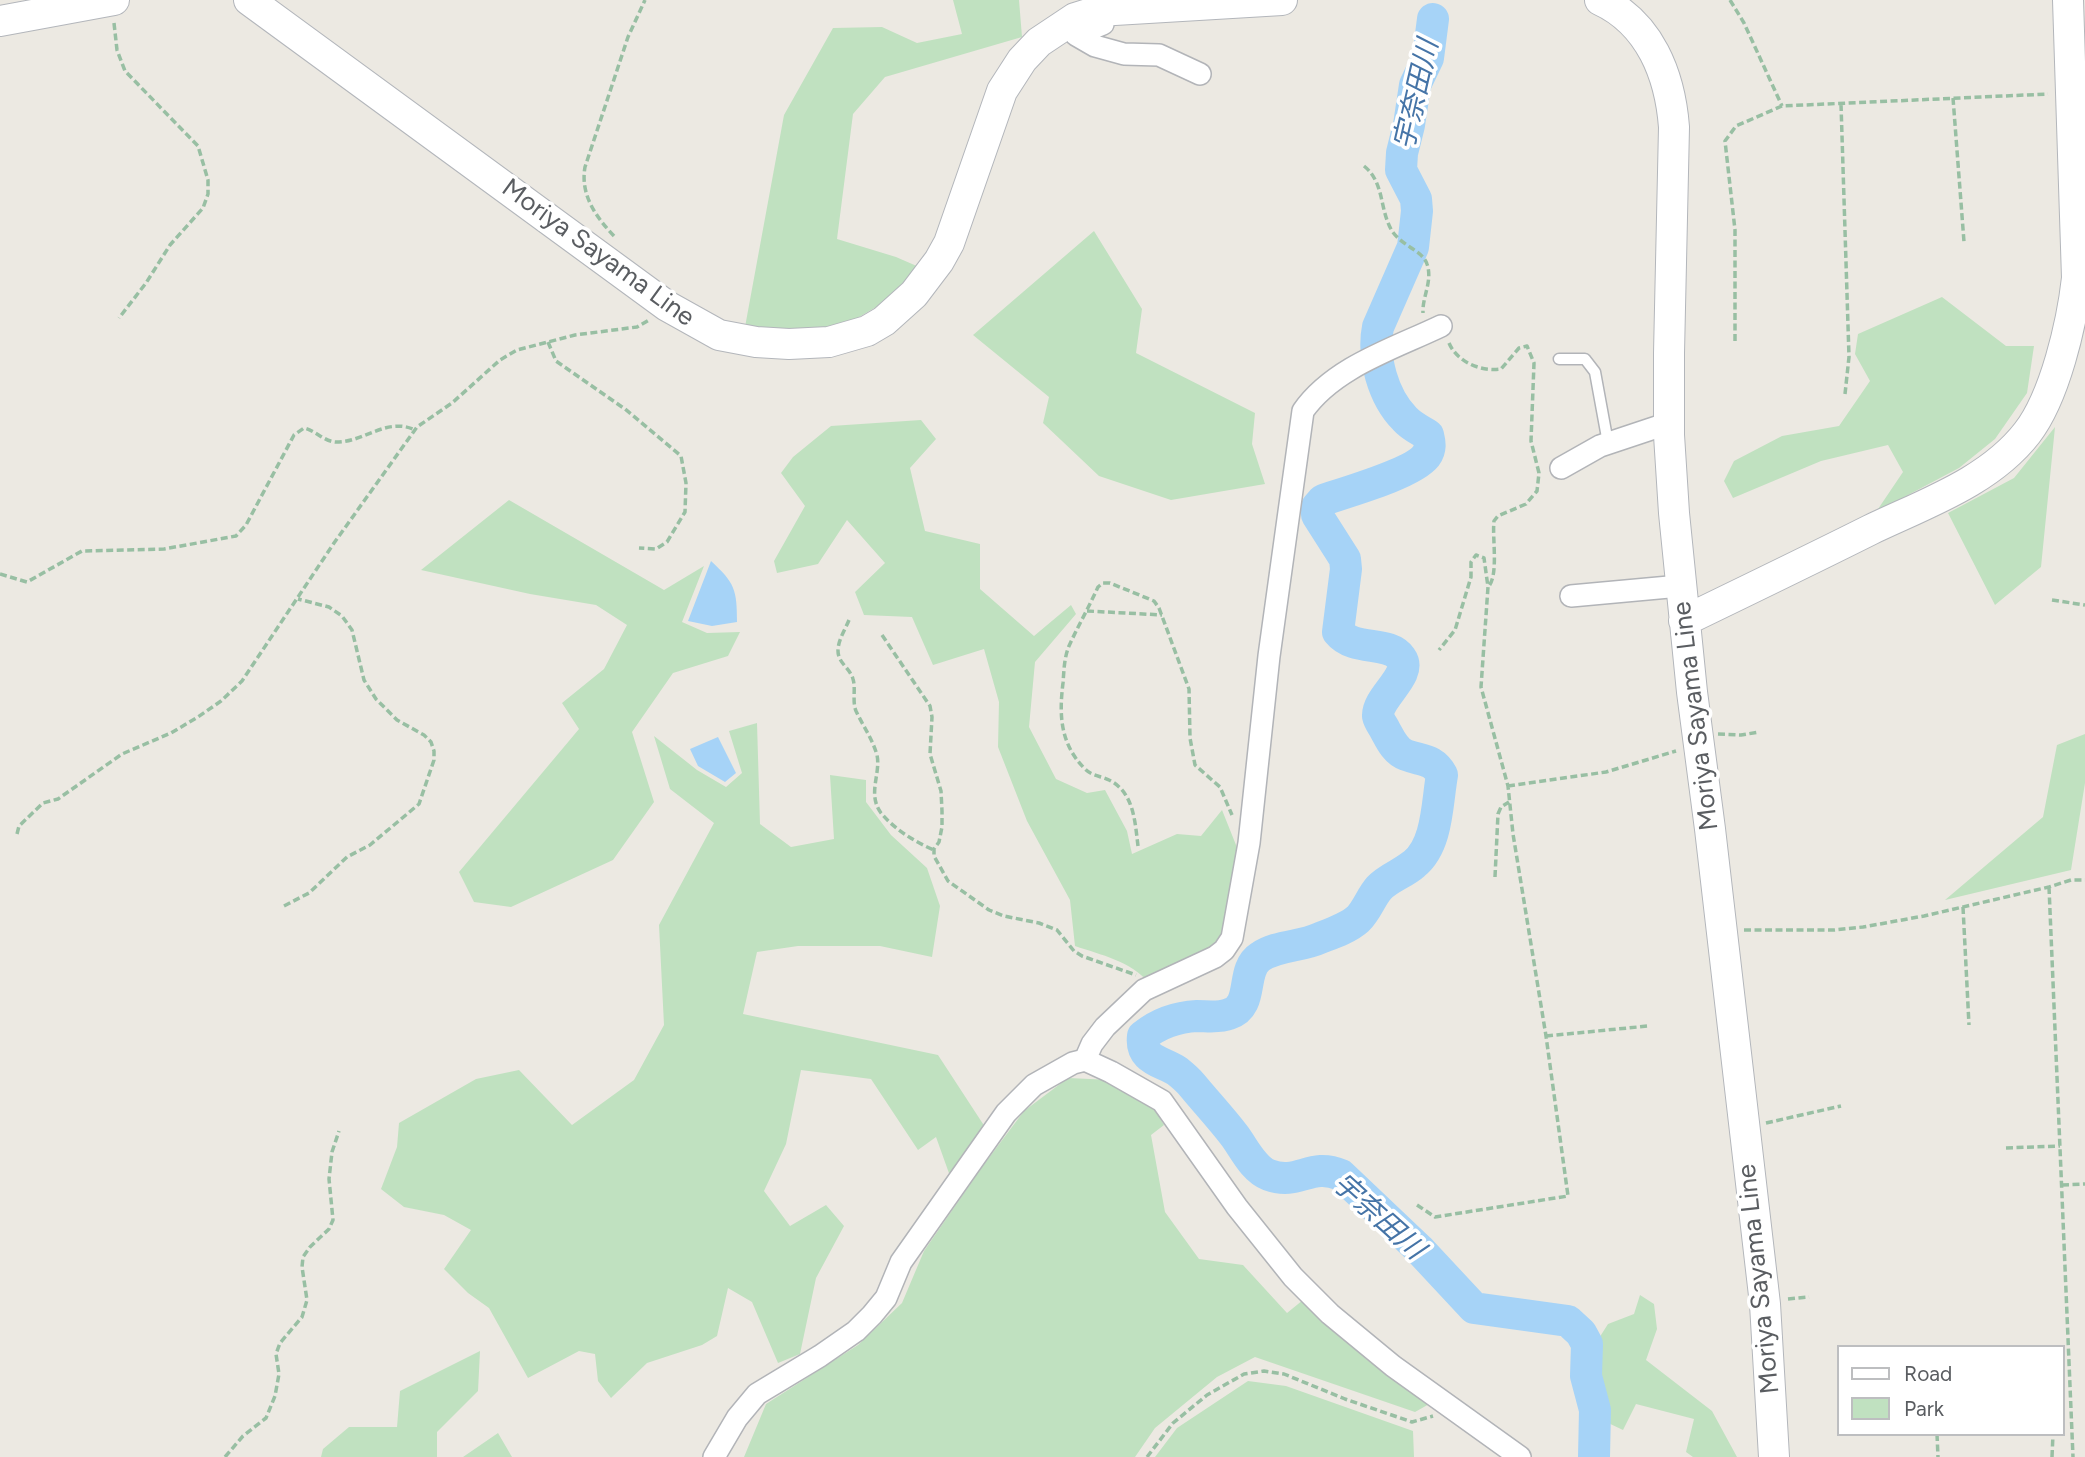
<!DOCTYPE html>
<meta charset="utf-8">
<style>
body{margin:0}
#map{position:relative;width:2085px;height:1457px;overflow:hidden;background:#ece9e2;font-family:Figtree,sans-serif}
canvas{display:block}
.legend{position:absolute;left:1837px;top:1345px;width:228px;height:91px;box-sizing:border-box;background:#fff;border:2px solid #bdbec0;margin:0;padding:9px 12px;list-style:none;font-size:21px;color:#5a5d61}
.legend li{display:flex;align-items:center;gap:14px;height:35px}
.legend b{width:35px;border:2px solid #bdbec0}
</style>
<div id="map">
<canvas width="2085" height="1457"></canvas>
<ul class="legend">
<li><b style="height:9px;background:#fff"></b>Road</li>
<li><b style="height:19px;background:#c0e1c0"></b>Park</li>
</ul>
</div>
<script>
const ctx = document.querySelector('canvas').getContext('2d');
ctx.lineJoin = 'round';
function fillPath(path, color) { ctx.fillStyle = color; ctx.fill(path, 'evenodd'); }
function stroke(path, color, width, dash) { ctx.strokeStyle = color; ctx.lineWidth = width; ctx.lineCap = dash ? 'butt' : 'round'; ctx.setLineDash(dash || []); ctx.stroke(path); }
function label(font, color, halo, rows, align = 'center') {
  ctx.font = font + ' Figtree,"Noto Sans JP",sans-serif'; ctx.lineWidth = 7; ctx.setLineDash([]); ctx.textBaseline = 'middle'; ctx.strokeStyle = halo; ctx.fillStyle = color; for (const [text, x, y, turn = 0] of rows) {
    ctx.save(); ctx.translate(x, y); ctx.rotate((+turn || 0) * Math.PI / 180); ctx.textAlign = isNaN(turn) ? turn : align; if (halo) ctx.strokeText(text, 0, 0); ctx.fillText(text, 0, 0); ctx.restore();
  }
}
const green = new Path2D(`
 M953 0H1019L1022 37 885 77 853 114 837 239 896 257 919 267 893 297 839 329 778 333 745 327 784 115 833 28 882 27 917 43 962 34Z
 M1094 231 1142 309 1136 353 1255 413 1252 444 1265 484 1171 500 1099 476 1043 423 1049 397 973 335Z
 M1942 297 2006 346H2034L2027 393 1995 439 1959 468 1876 512 1903 472 1888 445 1821 461 1733 498 1724 481 1734 461 1782 436 1839 426 1870 381 1855 354 1858 334Z
 M921 420 936 439 910 468 925 531 980 544V589L1034 636 1071 605 1076 614 1035 662 1029 727 1056 779 1087 793 1105 790 1127 831 1132 854 1177 834 1201 836 1222 810 1238 850 1230 921 1209 954 1149 983C1131 961 1101 955 1075 946L1070 900 1027 821 998 747 999 702 984 649 933 665 912 617 864 615 855 592 885 563 847 520 818 564 777 573 774 561 805 506 781 473 793 457 831 426Z
 M2055 427 2041 567 1995 605 1948 513 2014 478Z
 M509 500 664 590 704 566 682 622 707 633 740 632 728 656 673 673 632 732 654 802 613 860 511 907 474 902 459 872 579 729 562 703 604 669 627 625 596 605 530 594 421 570Z
 M757 723 760 824 791 847 834 839 830 775 866 780V802L891 835 927 868 940 906 932 957 880 946H798L757 952 743 1014 938 1055 985 1127 950 1176 936 1137 918 1150 871 1079 801 1070 786 1144 764 1191 790 1226 826 1205 844 1226 816 1278 800 1354 778 1363 752 1302 728 1288 717 1336 702 1345 647 1363 611 1398 598 1381 595 1354 579 1351 528 1378 489 1308 468 1293 444 1269 471 1230 444 1215 404 1207 381 1189 397 1147 399 1123 476 1079 519 1070 572 1125 634 1080 664 1025 659 925 714 823 670 789 654 736 697 770 726 787 742 773 729 731Z
 M2085 734V783L2071 870 1945 900 2043 817 2057 745Z
 M1068 1078 1112 1080 1150 1101 1164 1125 1151 1135 1165 1212 1199 1259 1243 1265 1287 1313 1303 1300 1366 1359 1431 1403 1415 1412 1255 1357 1217 1377 1155 1428 1135 1457H744L766 1404 858 1345 902 1303 924 1251 982 1167 1024 1111Z
 M1640 1295 1654 1304 1657 1329 1646 1360 1712 1411 1737 1457H1693L1686 1452 1694 1419 1636 1404 1623 1430 1585 1412 1582 1396 1587 1357 1608 1324 1634 1314Z
 M480 1351 478 1391 437 1432V1457H321L323 1449 349 1427H397L400 1391Z
 M1248 1381 1286 1386 1413 1431 1414 1457H1155L1177 1428Z
 M498 1433 512 1457H463Z`);
const water = new Path2D(`
 M711 561C735 583 737 590 737 622L712 626 688 621Z
 M718 737 736 773 725 782 698 766 690 749Z`);
const river = new Path2D(`
 M1433 19 1428 58 1415 85 1409 125 1402 153 1401 170 1416 199 1417 211 1413 247 1378 327C1372 357 1383 397 1405 419 1411 426 1420 430 1428 435 1430 443 1431 449 1426 456 1412 474 1346 492 1323 500L1317 507V515L1345 559 1346 569 1338 632C1354 652 1389 640 1401 658 1413 675 1377 697 1378 716 1379 721 1383 726 1385 730 1390 739 1395 751 1406 755 1421 761 1433 758 1442 775 1437 802 1438 845 1414 864 1404 873 1388 878 1379 888 1371 897 1367 910 1358 919 1348 928 1333 933 1320 938 1301 947 1277 945 1260 957 1240 970 1255 1006 1229 1014 1219 1018 1207 1016 1197 1016 1177 1017 1158 1024 1143 1036 1140 1060 1161 1061 1177 1071 1182 1075 1188 1080 1192 1085 1206 1102 1221 1118 1234 1135 1244 1148 1253 1169 1269 1175 1299 1186 1310 1162 1341 1175L1419 1249 1474 1308 1568 1321 1581 1333 1587 1344 1586 1376 1595 1410 1594 1457`);
const path = new Path2D(`
 M1730 0 1744 23 1782 106
 M114 23 117 50 125 71 198 146 208 180V194L203 208 170 245 146 283 119 318
 M1953 98 1964 242
 M1841 104 1849 357 1845 394
 M1364 166C1385 183 1379 209 1392 231 1402 246 1423 251 1427 264 1433 281 1422 297 1423 313
 M614 236C596 217 580 195 585 167L628 37 645 0
 M1735 341V230L1725 141 1736 126 1782 106 2048 94
 M548 342 556 361 625 409 681 456 686 483 685 512 667 542 656 549 639 548
 M1449 343C1457 362 1481 372 1501 369L1519 348 1527 346 1534 363 1531 441 1539 473 1537 491 1526 504 1498 516 1494 521C1492 538 1499 576 1488 587
 M0 574 27 582 82 551 164 549 236 536 246 525 294 435 304 428C317 431 325 443 339 442 365 441 388 417 415 430
 M2052 600 2085 605
 M1087 611 1162 615
 M849 620C845 630 838 640 838 651 838 663 850 668 853 679 856 689 852 701 856 711 863 726 872 738 877 755 881 774 867 794 881 813 894 829 915 842 934 850
 M882 635 930 706 932 717 930 754 941 791 942 811V827L939 842 934 849V856L948 881 989 910 1004 916 1039 923 1057 930 1074 951 1082 956 1136 975
 M1718 734 1741 735 1759 732
 M1508 786 1606 772 1676 751
 M17 834 19 826 43 803 58 799 122 754 171 733 198 717 221 701 242 681 334 543 417 427 452 403 500 360 517 350 575 335 637 327 649 320
 M1138 846C1135 822 1134 792 1109 780 1101 776 1092 776 1085 769 1060 744 1059 715 1063 683 1064 671 1064 658 1069 646 1078 626 1089 607 1098 587L1103 583H1110L1154 601 1159 608 1189 689 1190 738 1195 765 1220 787 1232 815
 M1495 877 1498 814 1501 807 1509 802
 M2049 887 2073 1457
 M284 906 309 893 347 857 370 845 419 804 434 760V751L431 742 424 735 397 720 376 699 364 680 352 630 342 616 329 607 298 599
 M1963 907 1969 1025
 M1744 930H1834L1863 927 1924 916 2049 887 2071 880H2085
 M1546 1036 1648 1026
 M1766 1123 1841 1106
 M2006 1148 2060 1146
 M2062 1185 2085 1184
 M1417 1205 1435 1217 1568 1196 1546 1036 1513 834 1508 786 1481 687 1488 587 1484 558 1476 555 1471 562V577L1455 630 1439 650
 M1788 1299 1809 1297
 M1937 1434 1938 1457
 M225 1457 243 1436 266 1418 275 1396 279 1374 276 1354 280 1343 302 1317 307 1300 302 1267 303 1257 310 1247 329 1229 333 1220 329 1179 332 1152 339 1131
 M1147 1457 1173 1423 1207 1395 1244 1374 1264 1371 1284 1374 1345 1399 1412 1422 1433 1416
 M2052 1457 2053 1434`);
const lane = new Path2D(`
 M1559 359H1585L1595 372 1608 443`);
const street = new Path2D(`
 M1102 10 1103 24 1076 35 1095 46 1124 54 1159 55 1200 74
 M1561 468 1600 446 1669 423
 M1571 596 1680 586
 M1085 1060 1092 1044 1105 1027 1144 990 1215 957 1224 950 1232 938 1249 843 1269 656 1303 411C1334 367 1393 349 1441 326
 M714 1457 737 1418 757 1394 820 1356 856 1331 872 1315 886 1298 901 1262 1006 1113 1034 1085 1073 1063 1085 1060 1111 1072 1162 1101 1237 1207 1293 1277 1330 1314 1393 1366 1520 1457`);
const secondary = new Path2D(`
 M249 0 667 306 719 335 756 342 789 344 829 342 867 331 884 321 914 294 939 261 949 243 1002 91 1022 60 1039 42 1075 18 1098 11 1282 0
 M1600 0C1650 23 1670 75 1674 127L1669 353V435L1674 513 1692 692 1710 829 1765 1304 1774 1457
 M0 21 114 0
 M1684 621C1746 591 1808 561 1870 530 1924 504 1989 482 2027 433 2055 397 2072 323 2077 278L2068 0`);
const streetNames = [
 ["Moriya Sayama Line",598,253,36],
 ["Moriya Sayama Line",1696,716,-97],
 ["Moriya Sayama Line",1759,1279,-96]
];
const waterNames = [
 ["宇奈田川",1417,95,-77],
 ["宇奈田川",1378,1217,42]
];
fillPath(green, '#c0e1c0');
fillPath(water, '#a6d3f7');
stroke(river, '#a6d3f7', 32);
stroke(lane, '#b2b4b8', 13);
stroke(street, '#b2b4b8', 24);
stroke(secondary, '#b3b6bb', 32);
stroke(path, '#98bfa3', 3.5, [7, 3.5]);
stroke(lane, '#fff', 10);
stroke(street, '#fff', 21);
stroke(secondary, '#fff', 30);
label('26px', '#5a5d61', '#fff', streetNames);
label('italic 28px', '#4574a7', '#fff', waterNames);
</script>
